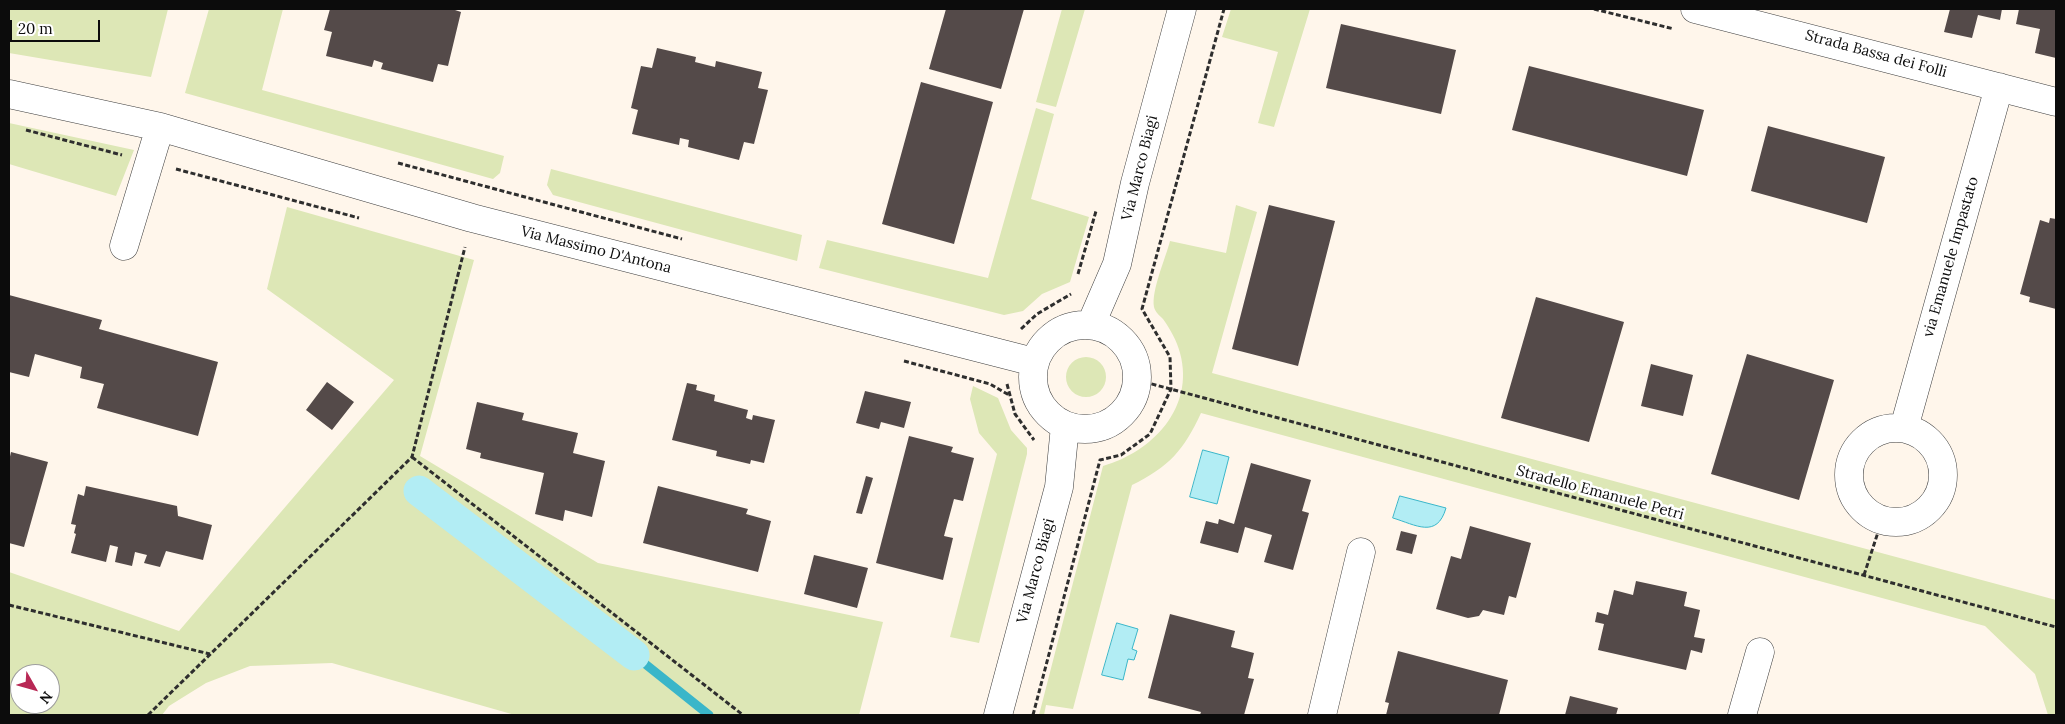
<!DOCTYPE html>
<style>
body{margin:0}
#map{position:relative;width:2065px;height:724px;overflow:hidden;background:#fff6eb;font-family:Lora,serif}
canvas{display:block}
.frame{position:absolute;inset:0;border:10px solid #0c0c0c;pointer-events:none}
.north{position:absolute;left:10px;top:664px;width:50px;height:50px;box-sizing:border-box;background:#fff;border:1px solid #9e9e9e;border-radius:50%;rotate:128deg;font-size:14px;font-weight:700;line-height:20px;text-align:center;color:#0c0c0c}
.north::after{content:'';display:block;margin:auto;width:18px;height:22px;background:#b82855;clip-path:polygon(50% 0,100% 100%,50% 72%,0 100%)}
.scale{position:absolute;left:10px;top:20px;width:90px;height:22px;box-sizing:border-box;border:2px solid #0c0c0c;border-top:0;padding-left:6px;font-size:15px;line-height:18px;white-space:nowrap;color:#0c0c0c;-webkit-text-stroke:4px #fff;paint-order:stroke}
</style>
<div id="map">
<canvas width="2065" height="724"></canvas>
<div class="frame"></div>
<div class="north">N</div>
<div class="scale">20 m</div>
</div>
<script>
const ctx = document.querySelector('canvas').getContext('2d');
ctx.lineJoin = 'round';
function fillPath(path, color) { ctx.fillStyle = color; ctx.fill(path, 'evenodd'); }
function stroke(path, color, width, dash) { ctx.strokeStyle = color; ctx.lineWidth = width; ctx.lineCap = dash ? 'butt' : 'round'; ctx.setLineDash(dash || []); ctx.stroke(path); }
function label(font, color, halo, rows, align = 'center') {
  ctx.font = font + ' Lora,serif'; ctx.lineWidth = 5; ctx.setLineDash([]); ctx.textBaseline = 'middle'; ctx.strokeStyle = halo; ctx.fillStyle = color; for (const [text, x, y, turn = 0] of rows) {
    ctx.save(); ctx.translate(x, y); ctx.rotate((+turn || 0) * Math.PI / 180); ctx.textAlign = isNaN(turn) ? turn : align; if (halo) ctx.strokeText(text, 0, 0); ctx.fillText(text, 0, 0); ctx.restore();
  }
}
const green = new Path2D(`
 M9 9H168L151 77 9 53Z
 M209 9H283L262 90 504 156 500 173 493 179 185 93Z
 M1062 9H1085L1056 107 1036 102Z
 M1231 9H1310L1274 127 1258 123 1278 52 1222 37Z
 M1036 108 1054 114 1031 199 1089 217 1070 282 1042 294 1023 311 1004 315 819 268 827 240 988 278Z
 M9 123 134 150 116 196 9 164Z
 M551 169 802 235 797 261 553 195 547 185Z
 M1236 205 1257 212 1212 373 2056 600V715H2048L2035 674 1985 626 1201 413C1184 450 1169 467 1132 485L1073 709 1046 705 1044 715H1039L1103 466C1152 452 1195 408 1180 353 1177 341 1170 329 1163 319 1160 316 1155 312 1154 307 1151 291 1166 257 1170 241L1226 253Z
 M287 207 474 260 420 456 598 563 883 622 859 715H515L332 663 250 666 206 683 169 706 162 715H9V572L179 631 394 380 267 289ZM20 674H50V704H20Z
 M1066 377a20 20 0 1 1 40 0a20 20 0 1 1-40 0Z
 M973 386 998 398 1011 430 1027 448V454L979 643 950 637 997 454 979 433 970 399Z`);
const water = new Path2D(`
 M1203 450 1229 457 1217 504 1190 497Z
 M1400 496 1446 508C1437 539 1416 525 1393 518Z
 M1117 623 1138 629 1132 649 1137 651 1134 660 1128 659 1123 680 1102 675Z`);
const stream = new Path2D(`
 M634 655 709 715`);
const canal = new Path2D(`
 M419 491 634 655`);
const building = new Path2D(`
 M330 9H452L461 12 448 66 438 64 433 82 381 69 383 63 374 60 372 67 326 56 332 32 324 30Z
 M946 9H1024L1001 89 929 69Z
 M1950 9H2002L2000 20 1978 15 1972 38 1944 32Z
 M2019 9H2056V58L2035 53 2040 29 2016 24Z
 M1341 24 1456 50 1441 114 1326 88Z
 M657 48 696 57 695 62 715 67 716 61 762 72 758 88 768 90 754 144 744 142 739 160 688 147 689 140 680 138 679 145 632 134 638 110 631 108 641 66 652 68Z
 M1529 66 1704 110 1687 176 1512 130Z
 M921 82 993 102 954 244 882 224Z
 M1768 126 1885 157 1867 223 1751 191Z
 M1269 205 1335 221 1298 366 1232 349Z
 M2050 218 2056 219V309L2029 302 2030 297 2020 294 2040 220 2049 223Z
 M9 295 102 320 99 329 218 362 198 436 97 408 104 384 80 378 82 367 35 354 29 377 9 372Z
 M1536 297 1624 322 1589 442 1501 418Z
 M1747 354 1834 380 1799 500 1711 474Z
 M1651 364 1693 375 1683 416 1641 406Z
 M327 382 354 402 332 430 306 410Z
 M687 383 697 385 696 390 715 395 714 401 748 410 746 418 752 420 753 415 775 420 764 463 751 460 750 464 716 456 717 451 672 440Z
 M865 391 911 402 904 428 881 422 879 429 856 423Z
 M477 402 524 413 522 420 578 433 573 453 605 461 592 517 565 510 563 521 535 514 544 473 480 458 481 453 466 449Z
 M909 436 953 447 951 452 974 458 963 501 954 499 944 536 953 538 943 580 876 563Z
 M11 452 48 462 24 547 9 543V461Z
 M1251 463 1311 480 1302 511 1309 513 1293 570 1264 562 1272 535 1245 527 1238 553 1200 543 1206 521 1218 524 1219 519 1234 524Z
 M866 476 873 478 862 514 856 513Z
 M86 486 177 506 178 516 212 525 203 560 166 551 160 567 144 563 147 555 135 552 132 566 115 562 118 547 110 545 106 562 71 553 76 534 74 533 76 525 71 524 78 494 84 496Z
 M658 486 748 509 746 514 771 521 758 572 643 543Z
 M1470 526 1531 543 1516 598 1509 596 1504 615 1483 610 1479 616 1468 618 1436 609 1451 556 1461 559Z
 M1401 531 1417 535 1412 554 1396 550Z
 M814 555 868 568 857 608 804 594Z
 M1636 581 1687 592 1684 606 1700 610 1694 637 1705 639 1702 653 1691 650 1686 670 1598 650 1604 624 1595 622 1597 612 1608 615 1614 590 1633 595Z
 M1170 614 1235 631 1231 647 1254 653 1248 678 1254 679 1244 715H1200L1201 712 1148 698Z
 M1398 651 1508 680 1499 715H1386L1389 703 1385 702Z
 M1570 696 1618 708 1616 715H1565Z`);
const path = new Path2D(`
 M1594 9 1674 29
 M26 130 122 155
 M398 163 682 239
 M176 169 359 218
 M1078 274 1096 211
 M1021 329 1037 314 1071 294
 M904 361 990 384 1009 395
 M1137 380 2056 627
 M1007 384 1015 414 1034 440
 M412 457 743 715
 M1864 575 1882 520
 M9 605 210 654
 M148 715 412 457 465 247
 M1033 715 1100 460 1121 455 1150 434 1171 389 1170 357 1142 309 1224 9`);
const street = new Path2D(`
 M1695 9 2056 102
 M9 94 160 127 472 218 1034 362
 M124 246 160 127
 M1091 324 1117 264 1135 183 1182 9
 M1033 377a52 52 0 1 1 104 0a52 52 0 1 1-104 0Z
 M1849 475a47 47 0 1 1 94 0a47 47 0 1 1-94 0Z
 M1904 428 1999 87
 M998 715 1059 487 1065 426
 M1322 715 1361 552
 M1742 715 1760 652`);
const streetNames = [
 ["Strada Bassa dei Folli",1876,54,15],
 ["Via Marco Biagi",1140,168,-76],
 ["Via Massimo D'Antona",596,250,14],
 ["via Emanuele Impastato",1951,257,-74],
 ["Stradello Emanuele Petri",1600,493,15],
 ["Via Marco Biagi",1036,571,-75]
];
fillPath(green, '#dde7b6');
fillPath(water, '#b2edf4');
stroke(water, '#3ab6c9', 1);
stroke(stream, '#3ab6c9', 9);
stroke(canal, '#b2edf4', 31);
fillPath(building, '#544a49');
stroke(street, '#3f3f3f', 29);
stroke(path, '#2e2e2e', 3, [5, 2.5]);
stroke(street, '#fff', 28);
label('15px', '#0c0c0c', '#fff', streetNames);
</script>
